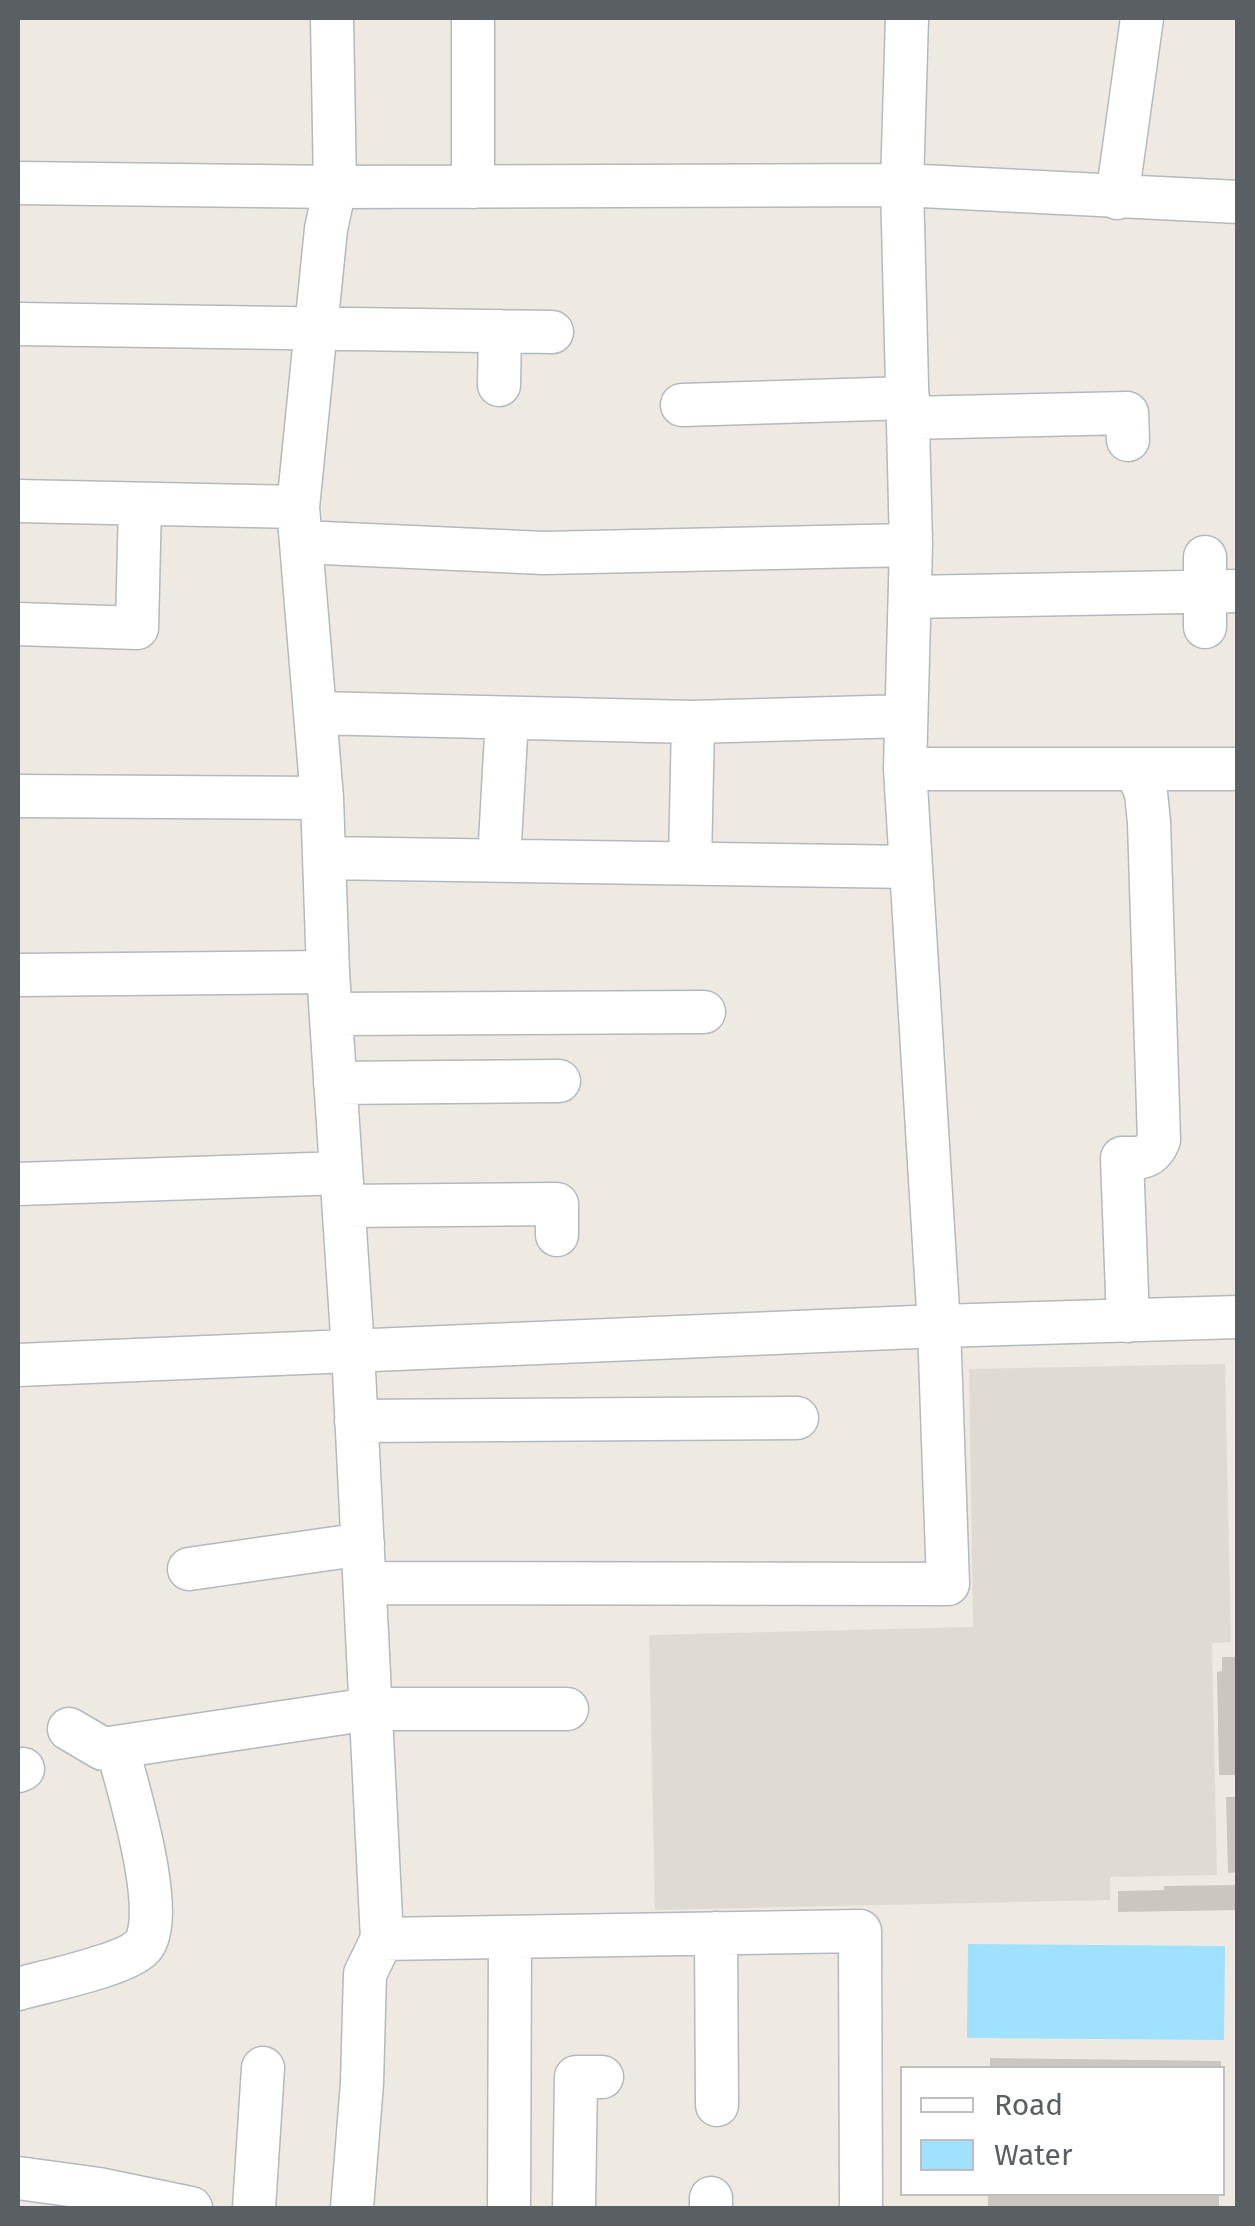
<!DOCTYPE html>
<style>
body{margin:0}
#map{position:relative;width:1255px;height:2226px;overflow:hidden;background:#eeeae1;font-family:"Fira Sans",sans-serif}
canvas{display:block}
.frame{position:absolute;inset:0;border:20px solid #5a5f64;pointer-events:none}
.legend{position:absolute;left:900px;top:2066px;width:325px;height:130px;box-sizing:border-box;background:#fff;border:2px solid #bdbfc1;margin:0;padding:12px 18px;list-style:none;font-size:30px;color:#5a5f64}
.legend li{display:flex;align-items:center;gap:20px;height:50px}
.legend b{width:50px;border:2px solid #bdbfc1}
</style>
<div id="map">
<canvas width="1255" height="2226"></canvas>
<div class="frame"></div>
<ul class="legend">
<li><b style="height:12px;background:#fff"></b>Road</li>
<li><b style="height:28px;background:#a0e1ff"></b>Water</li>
</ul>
</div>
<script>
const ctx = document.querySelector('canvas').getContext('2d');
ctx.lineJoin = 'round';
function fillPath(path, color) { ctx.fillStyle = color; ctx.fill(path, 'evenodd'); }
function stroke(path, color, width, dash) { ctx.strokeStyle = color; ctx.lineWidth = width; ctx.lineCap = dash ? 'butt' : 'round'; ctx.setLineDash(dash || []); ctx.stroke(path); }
const education = new Path2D(`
 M1225 1364 1231 1642 1212 1643 1217 1875 1110 1877V1900L655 1910 649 1635 973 1627 969 1369Z`);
const water = new Path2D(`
 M968 1944 1225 1946 1224 2040 967 2038Z`);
const building = new Path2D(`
 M1222 1657H1238V1775H1219L1217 1672 1222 1671Z
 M1226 1797H1238V1872L1228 1873Z
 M1238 1885V1910L1118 1912V1891L1164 1890V1886Z
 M990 2058 1221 2061V2068H990Z
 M988 2194H1219V2208H988Z`);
const minor = new Path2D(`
 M332 18 335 187 326 229 298 507 322 798 328 972 353 1350 382 1939 365 1974 362 2083 352 2208
 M473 18V187
 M18 183 335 187 902 185 1238 202
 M1117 198 1142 18
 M18 324 552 332
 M499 385 500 331
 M682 405 908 398
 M909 418 1127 413 1128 440
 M18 501 298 507
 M301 542 544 553 911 545
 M1205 557V627
 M910 597 1238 591
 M18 624 137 628 140 504
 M315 713 693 722 906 716
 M905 769H1238
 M18 796 322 798
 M324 858 911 867
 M499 860 507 718
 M690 863 693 722
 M18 975 328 972
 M331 1014 704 1012
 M335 1083 559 1081
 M18 1184 341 1173
 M344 1206 557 1204V1235
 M1128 1321 1122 1158C1141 1158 1151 1159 1159 1140L1149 822 1146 793 1136 769
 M18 1365 939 1326 1238 1317
 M356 1421 797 1418
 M189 1569 363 1544
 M365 1583 948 1584 939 1326 905 769 911 545 902 185 907 18
 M69 1729 103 1749 370 1709H567
 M18 1771 23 1769
 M716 1933 717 2105
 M382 1939 860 1931 861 2208
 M18 1989C46 1981 122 1966 141 1948 170 1921 127 1785 117 1747
 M18 2178 99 2189 191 2208
 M711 2198V2208
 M254 2208 263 2068
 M509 2208 510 1937
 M574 2208 576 2077H602`);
fillPath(education, '#e0dbd2');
fillPath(water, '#a0e1ff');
fillPath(building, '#cbc7c0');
stroke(minor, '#b4b9bd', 45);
stroke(minor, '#fff', 42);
</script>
